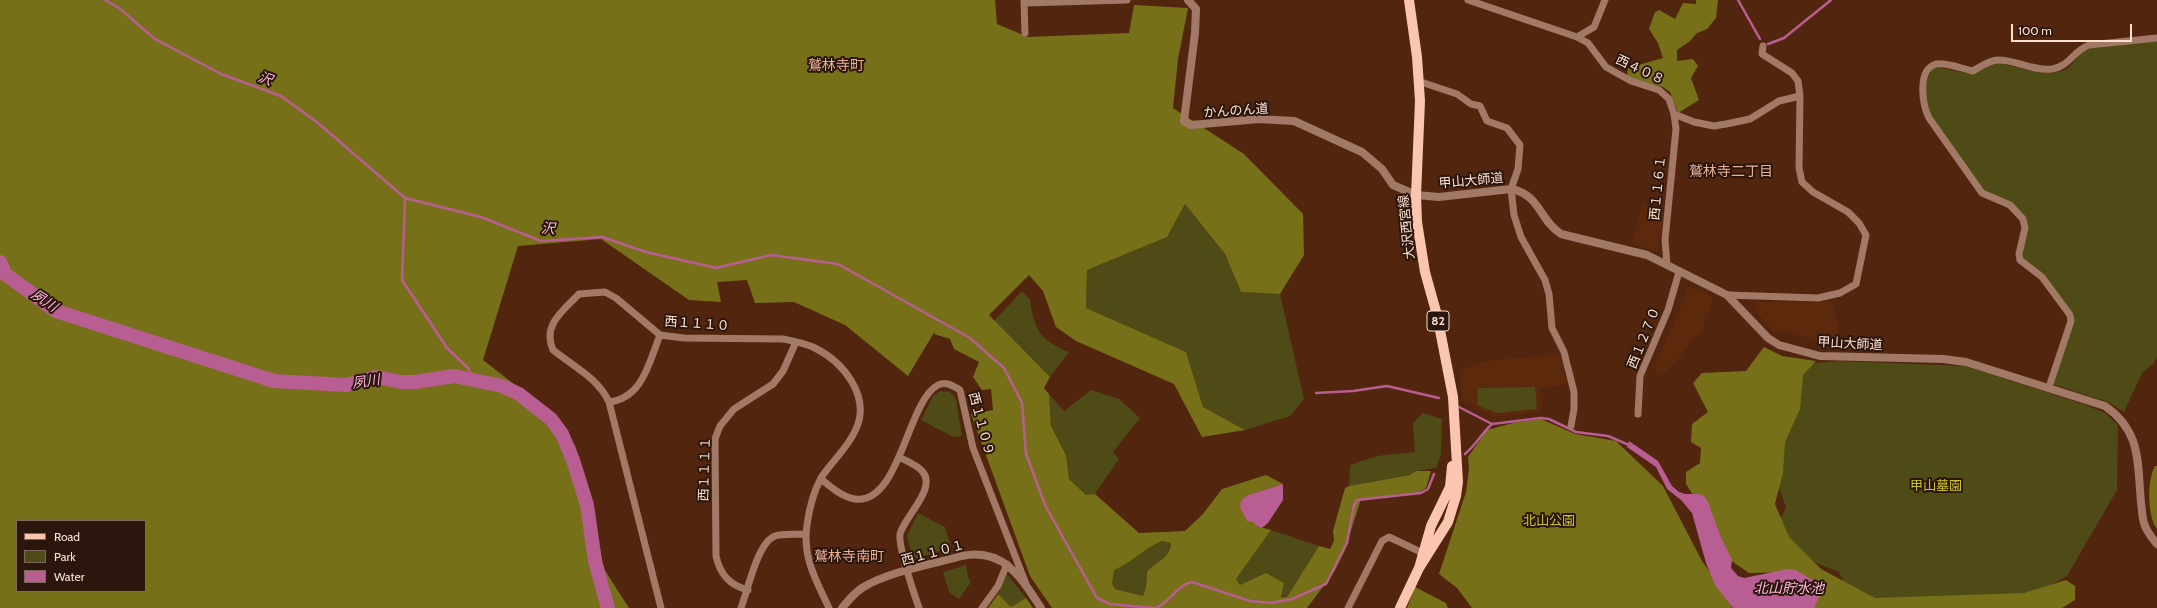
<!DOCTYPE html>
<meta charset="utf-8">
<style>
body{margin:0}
#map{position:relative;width:2157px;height:608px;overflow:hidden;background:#52250e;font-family:Cabin,sans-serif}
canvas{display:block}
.legend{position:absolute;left:16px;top:520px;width:130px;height:72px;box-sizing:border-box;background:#2a160c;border:1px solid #7e675b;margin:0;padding:5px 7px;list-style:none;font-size:12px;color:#fde0d2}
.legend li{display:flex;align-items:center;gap:8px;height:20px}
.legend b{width:20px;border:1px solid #7e675b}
.scale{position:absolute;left:2011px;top:24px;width:121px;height:18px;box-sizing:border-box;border:2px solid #fde0d2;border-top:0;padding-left:5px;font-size:12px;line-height:14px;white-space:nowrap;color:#fde0d2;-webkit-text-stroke:3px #2a160c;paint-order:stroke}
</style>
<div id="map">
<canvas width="2157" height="608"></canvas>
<ul class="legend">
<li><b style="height:5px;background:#fac6af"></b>Road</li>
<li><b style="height:11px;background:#4e4b16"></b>Park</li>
<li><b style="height:11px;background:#b85e92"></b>Water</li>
</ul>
<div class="scale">100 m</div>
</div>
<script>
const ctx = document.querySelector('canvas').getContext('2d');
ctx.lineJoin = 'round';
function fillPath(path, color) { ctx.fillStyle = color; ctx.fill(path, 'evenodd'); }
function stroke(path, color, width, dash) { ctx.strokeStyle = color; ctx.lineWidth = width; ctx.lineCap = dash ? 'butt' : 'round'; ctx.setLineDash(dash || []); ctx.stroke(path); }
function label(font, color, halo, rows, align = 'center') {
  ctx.font = font + ' Cabin,"Noto Sans JP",sans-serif'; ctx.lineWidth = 4; ctx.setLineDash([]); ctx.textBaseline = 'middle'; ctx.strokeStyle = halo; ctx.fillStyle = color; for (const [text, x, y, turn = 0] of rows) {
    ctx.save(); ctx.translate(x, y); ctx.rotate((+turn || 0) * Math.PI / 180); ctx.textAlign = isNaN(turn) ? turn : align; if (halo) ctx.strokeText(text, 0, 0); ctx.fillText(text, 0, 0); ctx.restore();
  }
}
const built = new Path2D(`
 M1642 204 1664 211 1658 253 1632 243Z
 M1689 286 1714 297 1701 333 1694 337 1676 363 1662 374 1654 369Z
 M1756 302H1833L1841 342 1837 348 1826 346 1792 332 1773 331 1756 311Z
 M1561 354 1567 384 1540 388 1542 411 1494 417 1463 401 1459 370 1485 361Z`);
const green = new Path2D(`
 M2157 41V357L2153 364 2142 373 2124 412 2108 402 2052 384 2074 315 2023 259C2021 249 2027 238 2028 227L2002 198 1983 190 1932 118 1925 95 1927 80 1932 70 1936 67 1972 74 1997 62C2016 66 2050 80 2068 68 2078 60 2076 53 2091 48Z
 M1185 204 1225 254 1241 292 1280 294 1304 399 1290 416 1245 430 1203 407 1186 352 1086 308 1087 270 1167 237Z
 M1022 291 1030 299C1034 330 1040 340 1069 352L1050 377 994 321Z
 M1840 361 1965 366 2086 405 2105 413 2118 425 2117 490 2067 576 2032 596 1942 608 1852 598 1839 572 1804 558 1778 525 1786 507 1779 488 1777 458 1805 364Z
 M1535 387 1537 409 1497 413 1477 405 1478 388Z
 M1091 390 1119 399 1140 418 1113 452 1119 459 1095 494 1086 495 1069 479 1066 455 1051 426 1049 394 1064 411Z
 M940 391 950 392 956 399 962 436 953 437 921 420 933 396Z
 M1423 413 1442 419 1441 454 1436 468 1417 471 1410 475 1349 486 1350 465 1377 456 1415 452 1413 423Z
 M918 513 945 527 951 547 913 560 907 536Z
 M1271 530 1319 546 1287 597 1240 585 1236 579Z
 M1162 541 1171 543C1171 558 1156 562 1147 572L1146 587 1143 596 1115 589 1112 583 1113 570C1132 563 1144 548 1162 541Z
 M966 565 968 577 971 582 959 599 949 592 943 572Z
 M1007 574 1026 598 1011 607 998 594Z`);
const forest = new Path2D(`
 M0 0H995L997 24 1028 37 1129 33 1134 5 1188 8 1178 59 1173 108 1244 154 1303 214 1304 255 1280 294 1241 292 1225 254 1185 204 1167 237 1087 270 1086 308 1186 352 1203 407 1245 430 1202 437 1174 384 1076 341 1056 327 1043 291 1029 275 989 315 1050 377 1044 388 1049 394 1051 426 1066 455 1069 479 1086 495 1095 494 1139 533 1185 531 1203 514 1222 489 1266 475 1283 484 1248 495 1256 526 1271 530 1236 579 1240 585 1266 573 1284 583 1281 597H1287L1319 546 1330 549 1334 541 1333 531 1345 488 1349 486 1410 475 1416 471H1431L1426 488 1418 493 1361 499 1344 552 1334 572 1307 608H1052L1030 576 971 414 993 410 991 389 982 390 973 377 979 362 954 349 950 339 934 334 935 331 908 376 845 325 794 302 755 303 747 280 717 282 721 302 689 300 601 239 518 246 483 360 545 408 575 445 589 496 604 569 629 608H0ZM17 521H145V591H17ZM1162 541 1171 543C1171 558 1155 562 1147 572L1146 587 1143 596 1115 589 1112 583 1114 570C1132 563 1144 548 1162 541Z
 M1696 0H1718L1716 18 1707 29 1697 33 1690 41 1677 50V61L1693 59 1698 66 1691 78 1699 100 1678 113 1670 92 1663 87 1627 78 1628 68 1663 58 1658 43 1649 29 1655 12 1659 10 1675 19 1683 3 1696 4Z
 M1764 347 1782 356 1816 361 1803 375 1800 409 1785 442 1783 473 1775 504 1789 537 1821 569 1875 598 2024 593 2066 580 2075 586V600L2062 608H1814L1798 572 1749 573 1723 555 1713 527 1686 484V472L1700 463 1701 448 1691 442 1692 424 1708 412 1693 383 1702 373 1746 371Z
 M1541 419 1575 434 1616 441 1663 486 1702 561 1725 593 1732 608H1472L1457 588 1439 574 1466 492 1469 469 1468 457 1487 430 1513 423Z
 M2155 466H2157V529C2147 516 2147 480 2155 466Z
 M1415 587 1446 603 1448 608H1407Z
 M998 594 1011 607 1026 598 1033 608H988Z`);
const water = new Path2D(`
 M1629 441 1658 461 1672 486 1679 492 1685 494H1699L1704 496 1708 502 1720 535 1732 560 1731 568 1738 576 1744 578 1788 569 1796 570 1821 585 1822 591 1814 608H1733L1715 585 1706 563 1692 513 1681 500 1667 489 1656 467 1627 447Z
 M1283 484V500L1268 523 1262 528 1256 526 1254 522 1247 521 1240 507 1241 501 1248 495Z`);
const stream = new Path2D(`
 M105 0 119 8 155 39 221 74 281 96 318 123 405 198 481 217 541 241 602 237 646 252 716 268 771 255 838 264 970 338 1004 368 1022 403 1026 454 1046 507 1097 598 1110 604 1154 608
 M1738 0 1760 39
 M1768 44 1784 38 1831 0
 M405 198 402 280 447 348 468 368 473 379
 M1316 393 1353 391 1387 386 1439 398
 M1459 407 1492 424 1541 418 1549 419 1576 432 1608 436 1629 445
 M1465 454C1476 445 1482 433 1492 424
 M1156 608C1171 601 1177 585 1192 582L1250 601 1271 603 1292 599 1326 584 1347 543 1354 505 1357 500 1421 493 1428 489 1434 474`);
const river = new Path2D(`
 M0 262 5 274 56 311 274 381 346 385 376 377 401 382H415L454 376 502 386 519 394 551 419 562 434 573 460 587 505 595 561 608 608`);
const minor = new Path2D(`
 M1024 0 1025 33
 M1468 0 1577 37 1588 43 1606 67 1631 81 1659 90 1669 99 1674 114 1694 122 1714 126 1726 124 1750 119 1779 101 1800 96
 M1024 3 1127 0
 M1577 37 1594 27 1605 0
 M1418 81 1457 94 1471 104 1480 106 1487 121 1507 128 1520 145 1518 169 1511 189 1514 215 1521 237 1545 280 1549 294 1552 328 1564 352 1574 392V409L1571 426
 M1667 265 1665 240 1676 129 1674 114
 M1727 295 1818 298 1840 293 1856 284 1866 235 1859 223 1848 212 1813 192 1802 182 1799 168 1800 96 1798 81 1792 73 1762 54 1763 46
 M2049 387 2071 321 2070 315 2042 277 2020 260 2019 254 2025 228 2023 219 2010 205 1982 193 1929 118C1923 106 1916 70 1936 64 1946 62 1963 69 1973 71 1980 67 1989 60 1998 60 2017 60 2032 71 2052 69 2070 66 2073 51 2089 45L2157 38
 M609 402C643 398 649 362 660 335
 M1638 414 1640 376 1668 310 1679 272
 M899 457C906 461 917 465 922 471 938 488 904 517 900 534 898 546 914 594 919 608
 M821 479C831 487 842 497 855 499 900 505 907 401 938 385 946 381 953 386 960 390L973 448 1026 584
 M748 590C729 585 720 574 716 556L715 439 720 426 734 409 773 384 783 371 796 342
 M661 608 609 402C598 378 573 366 553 350 542 325 563 311 579 294L605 292 616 298 660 335 684 338 783 339C793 341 805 343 815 348 843 362 871 396 856 429 848 448 832 461 821 478 814 491 809 510 807 525 802 557 816 580 829 608
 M741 608C748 590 757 543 775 536 784 533 797 535 806 534
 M982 608 998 586 1007 564
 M1348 608 1382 541 1389 537 1427 555`);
const tertiary = new Path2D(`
 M1188 0 1196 9 1195 33 1184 121 1191 125 1259 119 1294 121 1362 152 1382 169 1393 185 1416 195 1439 197 1511 189C1541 195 1538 219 1561 234L1647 255 1727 295 1768 338 1779 345 1820 356 1943 359 1966 362 2105 406C2142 432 2137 462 2141 502 2142 509 2142 517 2144 523 2146 531 2152 538 2157 544
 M842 608C848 601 854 593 862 588 887 572 933 564 962 556 1004 547 1022 579 1041 608`);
const primary = new Path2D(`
 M1409 0 1417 57 1420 101 1416 195 1417 222 1425 272 1437 315 1453 397 1458 482 1456 496 1448 522 1419 568
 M1400 608 1419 568 1431 526 1450 487 1452 466`);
const shields = [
 [1438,321,22]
];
const shieldNames = [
 ["82",1438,321]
];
const streetNames = [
 ["西４０８",1640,70,25],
 ["かんのん道",1236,111,-4],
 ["甲山大師道",1471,181,-5],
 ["西１１６１",1658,188,-84],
 ["大沢西宮線",1407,227,-96],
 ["西１１１０",697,324,4],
 ["西１２７０",1644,338,-68],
 ["甲山大師道",1850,344,3],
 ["西１１０９",981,424,75],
 ["西１１１１",705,469,-88],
 ["西１１０１",933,553,-15]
];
const parkNames = [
 ["甲山墓園",1936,486],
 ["北山公園",1549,521]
];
const neighbourhoodNames = [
 ["鷲林寺町",836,66],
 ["鷲林寺二丁目",1731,172],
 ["鷲林寺南町",849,557]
];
const waterNames = [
 ["沢",265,79,20],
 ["沢",548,229,3],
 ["夙川",44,301,33],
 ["夙川",366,382,-8],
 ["北山貯水池",1789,589]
];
fillPath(built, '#5d290c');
fillPath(green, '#4e4b16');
fillPath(forest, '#767118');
fillPath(water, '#b85e92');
stroke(stream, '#b85e92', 2.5);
stroke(river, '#b85e92', 14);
stroke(minor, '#a27966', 7);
stroke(tertiary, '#a27966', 8);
stroke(primary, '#fac6af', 10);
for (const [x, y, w] of shields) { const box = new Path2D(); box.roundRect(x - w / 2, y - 10, w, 20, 3); ctx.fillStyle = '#2a160c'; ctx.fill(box); stroke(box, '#fde0d2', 1); }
label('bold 12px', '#fde0d2', null, shieldNames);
label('13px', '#fde0d2', '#2a160c', streetNames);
label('13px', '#ccc327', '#2a160c', parkNames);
label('14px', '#e9b096', '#2a160c', neighbourhoodNames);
label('italic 14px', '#fcb4db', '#2a160c', waterNames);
</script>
